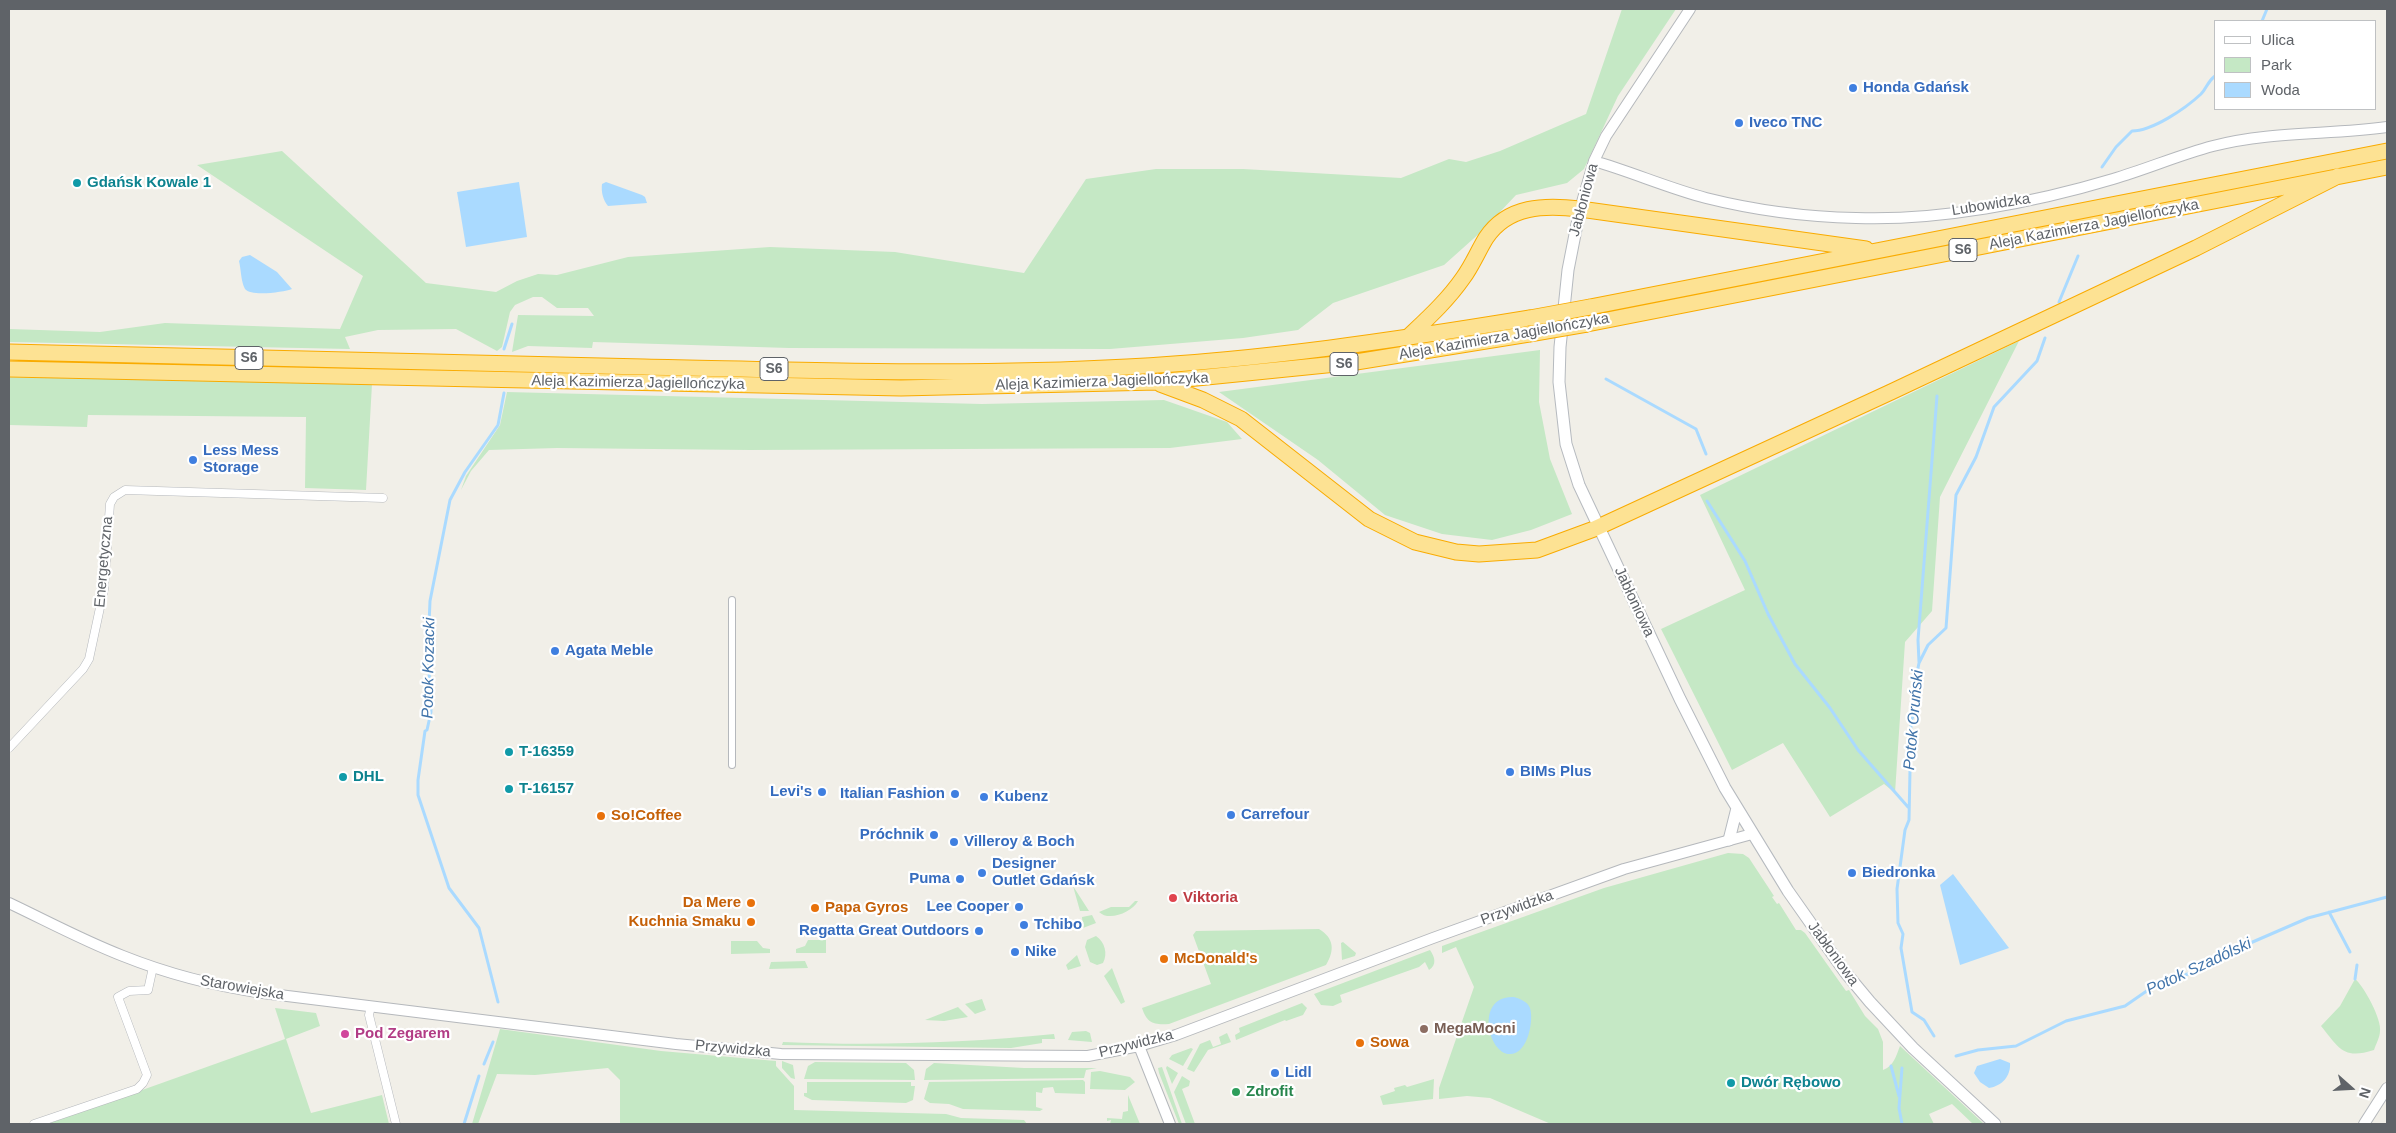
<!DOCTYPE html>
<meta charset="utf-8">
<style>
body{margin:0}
#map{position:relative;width:2396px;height:1133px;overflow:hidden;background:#f1efe8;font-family:Helvetica,sans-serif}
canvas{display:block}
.frame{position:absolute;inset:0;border:10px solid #5f6368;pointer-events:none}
.legend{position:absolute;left:2214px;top:20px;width:162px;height:90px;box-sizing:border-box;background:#fff;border:1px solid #bfc1c3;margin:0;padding:6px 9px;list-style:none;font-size:15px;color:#5f6368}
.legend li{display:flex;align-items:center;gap:10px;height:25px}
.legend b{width:25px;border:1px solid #bfc1c3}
.north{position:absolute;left:2326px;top:1063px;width:50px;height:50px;-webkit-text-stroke:4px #fff;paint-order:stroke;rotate:109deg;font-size:14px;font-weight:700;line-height:20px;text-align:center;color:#5f6368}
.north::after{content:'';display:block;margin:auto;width:18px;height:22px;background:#5f6368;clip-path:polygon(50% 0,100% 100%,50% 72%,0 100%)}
</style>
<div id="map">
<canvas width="2396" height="1133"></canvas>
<div class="frame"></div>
<ul class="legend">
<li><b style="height:6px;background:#fff"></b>Ulica</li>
<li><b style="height:14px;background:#c5e8c5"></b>Park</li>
<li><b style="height:14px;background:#aadaff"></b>Woda</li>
</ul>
<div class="north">N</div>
</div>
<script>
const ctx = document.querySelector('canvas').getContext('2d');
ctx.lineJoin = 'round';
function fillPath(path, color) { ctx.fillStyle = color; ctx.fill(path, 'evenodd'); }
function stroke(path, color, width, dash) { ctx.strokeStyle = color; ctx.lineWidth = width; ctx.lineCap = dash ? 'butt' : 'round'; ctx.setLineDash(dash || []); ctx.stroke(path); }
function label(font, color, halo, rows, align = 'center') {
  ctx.font = font + ' Helvetica,sans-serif'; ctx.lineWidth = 4.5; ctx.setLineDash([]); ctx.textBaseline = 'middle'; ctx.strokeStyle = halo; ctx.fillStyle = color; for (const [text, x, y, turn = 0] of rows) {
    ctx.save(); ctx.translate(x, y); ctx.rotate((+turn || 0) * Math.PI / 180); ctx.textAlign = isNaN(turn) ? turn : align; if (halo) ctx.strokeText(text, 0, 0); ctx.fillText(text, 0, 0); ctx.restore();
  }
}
const green = new Path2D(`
 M1622 9H1676L1618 96 1584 169 1567 183 1516 195 1482 231 1444 265 1333 303 1298 330 1243 338 1110 349 789 348 593 342 592 348 528 346 512 352 518 315 594 316 588 308H557L542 297H533L515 305 510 312 502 347 497 351 456 329 378 330 345 337 350 349 9 342V329L100 332 165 323 340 329 363 276 197 165 282 151 426 283 496 292 517 281 538 274 557 275 628 257 770 247 895 252 1024 273 1086 179 1156 169H1243L1401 178 1449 159 1466 162 1500 151 1586 114Z
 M2019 341 1940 497 1932 611 1905 642 1895 793 1884 784 1830 817 1783 743 1732 770 1661 629 1745 590 1700 495Z
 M1540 350 1539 402 1550 459 1572 514 1531 530 1492 540 1442 534 1385 515 1318 460 1219 392Z
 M9 377 372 384 366 490 305 488 306 417 88 415 87 427 9 425Z
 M507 392 982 404 1164 400 1227 422 1242 439 1170 448 750 450 557 448 489 450 471 471 461 490 466 476 500 425Z
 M1728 853 1743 854 1749 858 1774 896 1772 897 1777 904 1779 903 1796 930H1801L1805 933 1846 991 1849 990 1865 1016 1878 1029 1883 1042V1070C1894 1066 1896 1056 1900 1046L1984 1124H1973L1952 1104 1929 1114 1934 1124H1551L1490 1098 1467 1096 1439 1099V1088L1474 987 1456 947 1442 953V946L1604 888Z
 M1073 886 1089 911H1080Z
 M1135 901H1138C1132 912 1109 922 1099 912L1111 907H1129Z
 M1092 915 1096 923 1083 928 1082 917Z
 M1319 929C1334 938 1335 950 1326 965L1169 1024C1153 1025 1147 1023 1142 1008L1211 984 1193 935 1196 931Z
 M1096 936C1105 942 1108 954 1103 963L1097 965 1090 962 1085 947 1087 940Z
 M808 940H826V953H796V949L805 946Z
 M731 941H757L763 948 770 949V953L731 954Z
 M1343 942 1356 953 1355 956 1342 960 1341 943Z
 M1430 950C1435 957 1437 965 1429 970L1425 962 1419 967 1340 995 1342 1002 1333 1006 1321 1005 1314 994Z
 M1077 955 1081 966 1068 970 1066 965Z
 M805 961 808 968 769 969 771 962Z
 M1112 968 1125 1002 1121 1004 1104 976Z
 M2355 979C2364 986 2382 1020 2380 1031 2380 1037 2376 1044 2374 1050 2343 1060 2339 1048 2321 1026L2340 1006Z
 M982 999 986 1010 975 1014 965 1004Z
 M1302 1003 1307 1008 1303 1015 1286 1021 1285 1020 1236 1040 1235 1035 1240 1032 1239 1028Z
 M958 1007 968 1017 944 1021 925 1020Z
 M275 1008 316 1013 320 1026 286 1039 311 1113 382 1095 389 1124H47L285 1039Z
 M500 1029 661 1051 776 1061V1066L794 1086V1110L946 1114 961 1118 1024 1120 1027 1124H620V1080L608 1068 535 1075 497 1074 478 1124H472Z
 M1086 1031 1090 1033 1092 1042 1068 1040 1072 1032Z
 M1227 1033 1231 1042 1208 1050 1194 1072 1187 1069 1200 1044 1210 1040 1213 1047 1221 1044 1219 1037Z
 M1054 1034 1055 1039H1042V1043L1011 1048 782 1045 783 1042C873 1046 964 1043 1054 1034Z
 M1191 1048 1193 1049 1183 1066 1169 1059 1172 1055Z
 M782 1061 793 1065 795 1079 791 1078 782 1068Z
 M815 1062 906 1063 914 1070 915 1080 804 1079 808 1066Z
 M934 1063 1024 1068H1097L1086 1070 1084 1078 924 1080 926 1069Z
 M1167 1066 1178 1073 1172 1084 1166 1068Z
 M1162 1067 1182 1124H1179L1159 1073 1158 1068Z
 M1100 1071 1130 1077 1135 1082 1125 1090 1090 1089 1091 1072Z
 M1182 1076 1190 1081 1189 1086 1182 1089 1195 1124H1186L1174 1092Z
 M1434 1079 1433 1099 1383 1105 1380 1096 1395 1091 1394 1088 1405 1085 1407 1087Z
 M1083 1080 1085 1082V1094L1055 1093 1053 1087 1043 1088 1042 1093 1036 1092V1107L1043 1109 1040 1111 963 1109 949 1104 930 1103 924 1099 929 1082Z
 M807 1082H911V1086H915L913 1100 906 1103 812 1100 804 1096V1093H807Z
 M1128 1095 1140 1124H1110L1111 1120 1107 1121V1118L1122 1119 1123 1112 1128 1111Z`);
const water = new Path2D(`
 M519 182 527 237 466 247 457 192Z
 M606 182 642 195 645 197 647 203 608 206C603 200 601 192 602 184Z
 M250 255 277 272 292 289C284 292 251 297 245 289 241 282 241 269 239 261L242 257Z
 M1953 874 2009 948 1960 965 1940 885Z
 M1514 997C1520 999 1527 1001 1530 1008 1534 1020 1528 1053 1511 1054 1488 1056 1474 995 1514 997Z
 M2000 1059 2010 1063C2011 1076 2002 1086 1989 1088L1980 1082 1974 1073 1977 1066Z`);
const stream = new Path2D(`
 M2262 21 2267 9
 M2102 167 2116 147 2132 131C2152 131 2185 109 2201 94 2207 88 2207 82 2215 76
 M2059 302 2078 256
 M504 349 512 324
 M1606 379 1696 429 1706 454
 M1707 501 1745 561 1768 614 1795 664 1830 708 1858 750 1908 807
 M1919 662 1918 640 1937 396
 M2329 912 2350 952
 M2355 979 2357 965
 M498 1002 479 928 449 888 418 795V780L425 731 427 730 431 712 428 648 430 601 450 500 465 472 498 425 504 393
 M1934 1036 1924 1020 1912 1012 1901 948 1903 934 1898 923 1897 889 1905 830 1909 820 1911 721 1918 705 1915 683 1919 663 1928 645 1946 628 1956 495 1976 457 1994 407 2037 361 2045 338
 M1956 1056 1978 1050 2016 1046 2066 1021 2125 1006 2151 988 2206 967 2248 944 2308 918 2387 897
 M484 1064 493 1042
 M1891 1066 1899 1096
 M464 1124 479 1076
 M1902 1124 1899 1108 1902 1068`);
const pedestrian = new Path2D(`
 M732 600V765`);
const minor = new Path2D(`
 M9 748 83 669 89 659 104 589 110 504 114 497 125 490 383 498
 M371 1006 369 1015 396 1124
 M34 1124 137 1089 143 1083 147 1075 118 997 129 991 148 990 153 967`);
const tertiary = new Path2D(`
 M1594 161C1632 172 1668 188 1706 198 1754 210 1806 217 1856 218 1938 221 2033 203 2113 179 2147 169 2179 155 2213 146 2270 131 2330 135 2387 127
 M1580 209 1594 161 1606 136 1690 9
 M9 903C47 921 84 941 123 956 168 974 215 986 263 993L676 1044 781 1054 1088 1056 1139 1046 1176 1035 1433 938 1624 869 1752 834
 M1139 1046 1170 1124
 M2364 1124 2387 1088`);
const secondary = new Path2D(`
 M1580 209 1568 270 1560 347 1559 382 1566 444 1579 485 1680 699 1725 788 1788 891 1845 972 1870 1002 1913 1048 1995 1124
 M1729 840 1737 808`);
const motorway = new Path2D(`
 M1590 307 2387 151
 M1587 324 2387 167
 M1407 338C1427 319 1447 301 1463 278 1472 266 1478 251 1486 238 1508 205 1545 205 1580 209L1866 249
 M9 352C221 357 433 362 644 367 805 370 966 376 1127 367 1262 360 1396 340 1530 318
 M9 369 901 388 1157 382 1356 362 1529 334
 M1160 384 1203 400 1241 419 1369 519 1415 542 1456 552 1479 554 1537 550 1594 529 1891 392 2196 248 2338 176`);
const motorwayBridge = new Path2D(`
 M1530 318 1590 307
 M1529 334 1587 324`);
const markers = [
 [1853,88,5,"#3f7fe0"],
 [1739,123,5,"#3f7fe0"],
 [77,183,5,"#0f9aa8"],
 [193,460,5,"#3f7fe0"],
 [555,651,5,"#3f7fe0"],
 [509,752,5,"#0f9aa8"],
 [1510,772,5,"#3f7fe0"],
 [343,777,5,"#0f9aa8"],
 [509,789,5,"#0f9aa8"],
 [822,792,5,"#3f7fe0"],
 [955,794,5,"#3f7fe0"],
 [984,797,5,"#3f7fe0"],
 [1231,815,5,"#3f7fe0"],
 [601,816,5,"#e8710a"],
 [934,835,5,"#3f7fe0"],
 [954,842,5,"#3f7fe0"],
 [982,873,5,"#3f7fe0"],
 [1852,873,5,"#3f7fe0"],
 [960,879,5,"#3f7fe0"],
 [1173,898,5,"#e0444e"],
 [751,903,5,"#e8710a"],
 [1019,907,5,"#3f7fe0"],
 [815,908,5,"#e8710a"],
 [751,922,5,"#e8710a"],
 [1024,925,5,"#3f7fe0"],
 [979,931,5,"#3f7fe0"],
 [1015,952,5,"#3f7fe0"],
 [1164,959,5,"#e8710a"],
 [1424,1029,5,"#8d6e63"],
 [345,1034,5,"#d1479c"],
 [1360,1043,5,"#e8710a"],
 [1275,1073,5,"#3f7fe0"],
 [1731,1083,5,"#0f9aa8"],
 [1236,1092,5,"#2e9e5b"]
];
const shields = [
 [1963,250,28],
 [249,358,28],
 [1344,364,28],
 [774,369,28]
];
const shieldNames = [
 ["S6",1963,250],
 ["S6",249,358],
 ["S6",1344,364],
 ["S6",774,369]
];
const shopNames = [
 ["Honda Gdańsk",1863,88],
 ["Iveco TNC",1749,123],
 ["Less Mess",203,451],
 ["Storage",203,468],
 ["Agata Meble",565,651],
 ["BIMs Plus",1520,772],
 ["Levi's",812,792,"right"],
 ["Italian Fashion",945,794,"right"],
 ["Kubenz",994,797],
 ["Carrefour",1241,815],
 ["Próchnik",924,835,"right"],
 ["Villeroy & Boch",964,842],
 ["Designer",992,864],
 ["Outlet Gdańsk",992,881],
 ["Biedronka",1862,873],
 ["Puma",950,879,"right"],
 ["Lee Cooper",1009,907,"right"],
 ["Tchibo",1034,925],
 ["Regatta Great Outdoors",969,931,"right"],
 ["Nike",1025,952],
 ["Lidl",1285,1073]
];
const cultureNames = [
 ["Gdańsk Kowale 1",87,183],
 ["T-16359",519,752],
 ["DHL",353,777],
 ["T-16157",519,789],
 ["Dwór Rębowo",1741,1083]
];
const streetNames = [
 ["Jabłoniowa",1584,200,-75],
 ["Lubowidzka",1991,205,-9],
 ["Aleja Kazimierza Jagiellończyka",2094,225,-11],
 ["Aleja Kazimierza Jagiellończyka",1504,337,-10],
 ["Aleja Kazimierza Jagiellończyka",1102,382,-2],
 ["Aleja Kazimierza Jagiellończyka",638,383,1],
 ["Energetyczna",104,562,-85],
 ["Jabłoniowa",1634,602,65],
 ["Przywidzka",1517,908,-20],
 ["Jabłoniowa",1833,954,54],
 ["Starowiejska",242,988,10],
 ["Przywidzka",1136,1044,-14],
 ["Przywidzka",733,1049,5]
];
const foodNames = [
 ["So!Coffee",611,816],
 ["Da Mere",741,903,"right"],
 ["Papa Gyros",825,908],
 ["Kuchnia Smaku",741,922,"right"],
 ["McDonald's",1174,959],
 ["Sowa",1370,1043]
];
const healthNames = [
 ["Viktoria",1183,898]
];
const educationNames = [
 ["MegaMocni",1434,1029]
];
const hotelNames = [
 ["Pod Zegarem",355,1034]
];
const leisureNames = [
 ["Zdrofit",1246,1092]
];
const waterNames = [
 ["Potok Kozacki",429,668,-89],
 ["Potok Oruński",1914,720,-85],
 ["Potok Szadólski",2199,967,-25]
];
fillPath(green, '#c5e8c5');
fillPath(water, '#aadaff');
stroke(stream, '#aadaff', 3);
stroke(pedestrian, '#b5b8bc', 8);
stroke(minor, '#b5b8bc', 9);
stroke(tertiary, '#b5b8bc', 12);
stroke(secondary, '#b6babf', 13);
stroke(motorway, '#f9ab00', 17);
stroke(pedestrian, '#fff', 6);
stroke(minor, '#fff', 8);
stroke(tertiary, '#fff', 10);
stroke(secondary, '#fff', 11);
stroke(motorway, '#fde293', 15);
stroke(motorwayBridge, '#f9ab00', 17, []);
stroke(motorwayBridge, '#fde293', 15);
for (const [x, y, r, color] of markers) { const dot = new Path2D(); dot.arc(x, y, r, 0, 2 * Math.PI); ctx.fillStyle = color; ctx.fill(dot); stroke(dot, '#fff', 2); }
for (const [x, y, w] of shields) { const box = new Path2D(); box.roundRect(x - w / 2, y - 11.5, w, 23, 4); ctx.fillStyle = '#fff'; ctx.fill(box); stroke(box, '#5f6368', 1); }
label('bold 14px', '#5f6368', null, shieldNames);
label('bold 15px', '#366cbe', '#fff', shopNames, 'left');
label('bold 15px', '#0d838f', '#fff', cultureNames, 'left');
label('15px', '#5f6368', '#fff', streetNames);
label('bold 15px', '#c56008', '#fff', foodNames, 'left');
label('bold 15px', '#be3a42', '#fff', healthNames, 'left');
label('bold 15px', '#785e54', '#fff', educationNames, 'left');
label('bold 15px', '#b23c85', '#fff', hotelNames, 'left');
label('bold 15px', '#27864d', '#fff', leisureNames, 'left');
label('italic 16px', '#4174aa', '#fff', waterNames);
</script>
